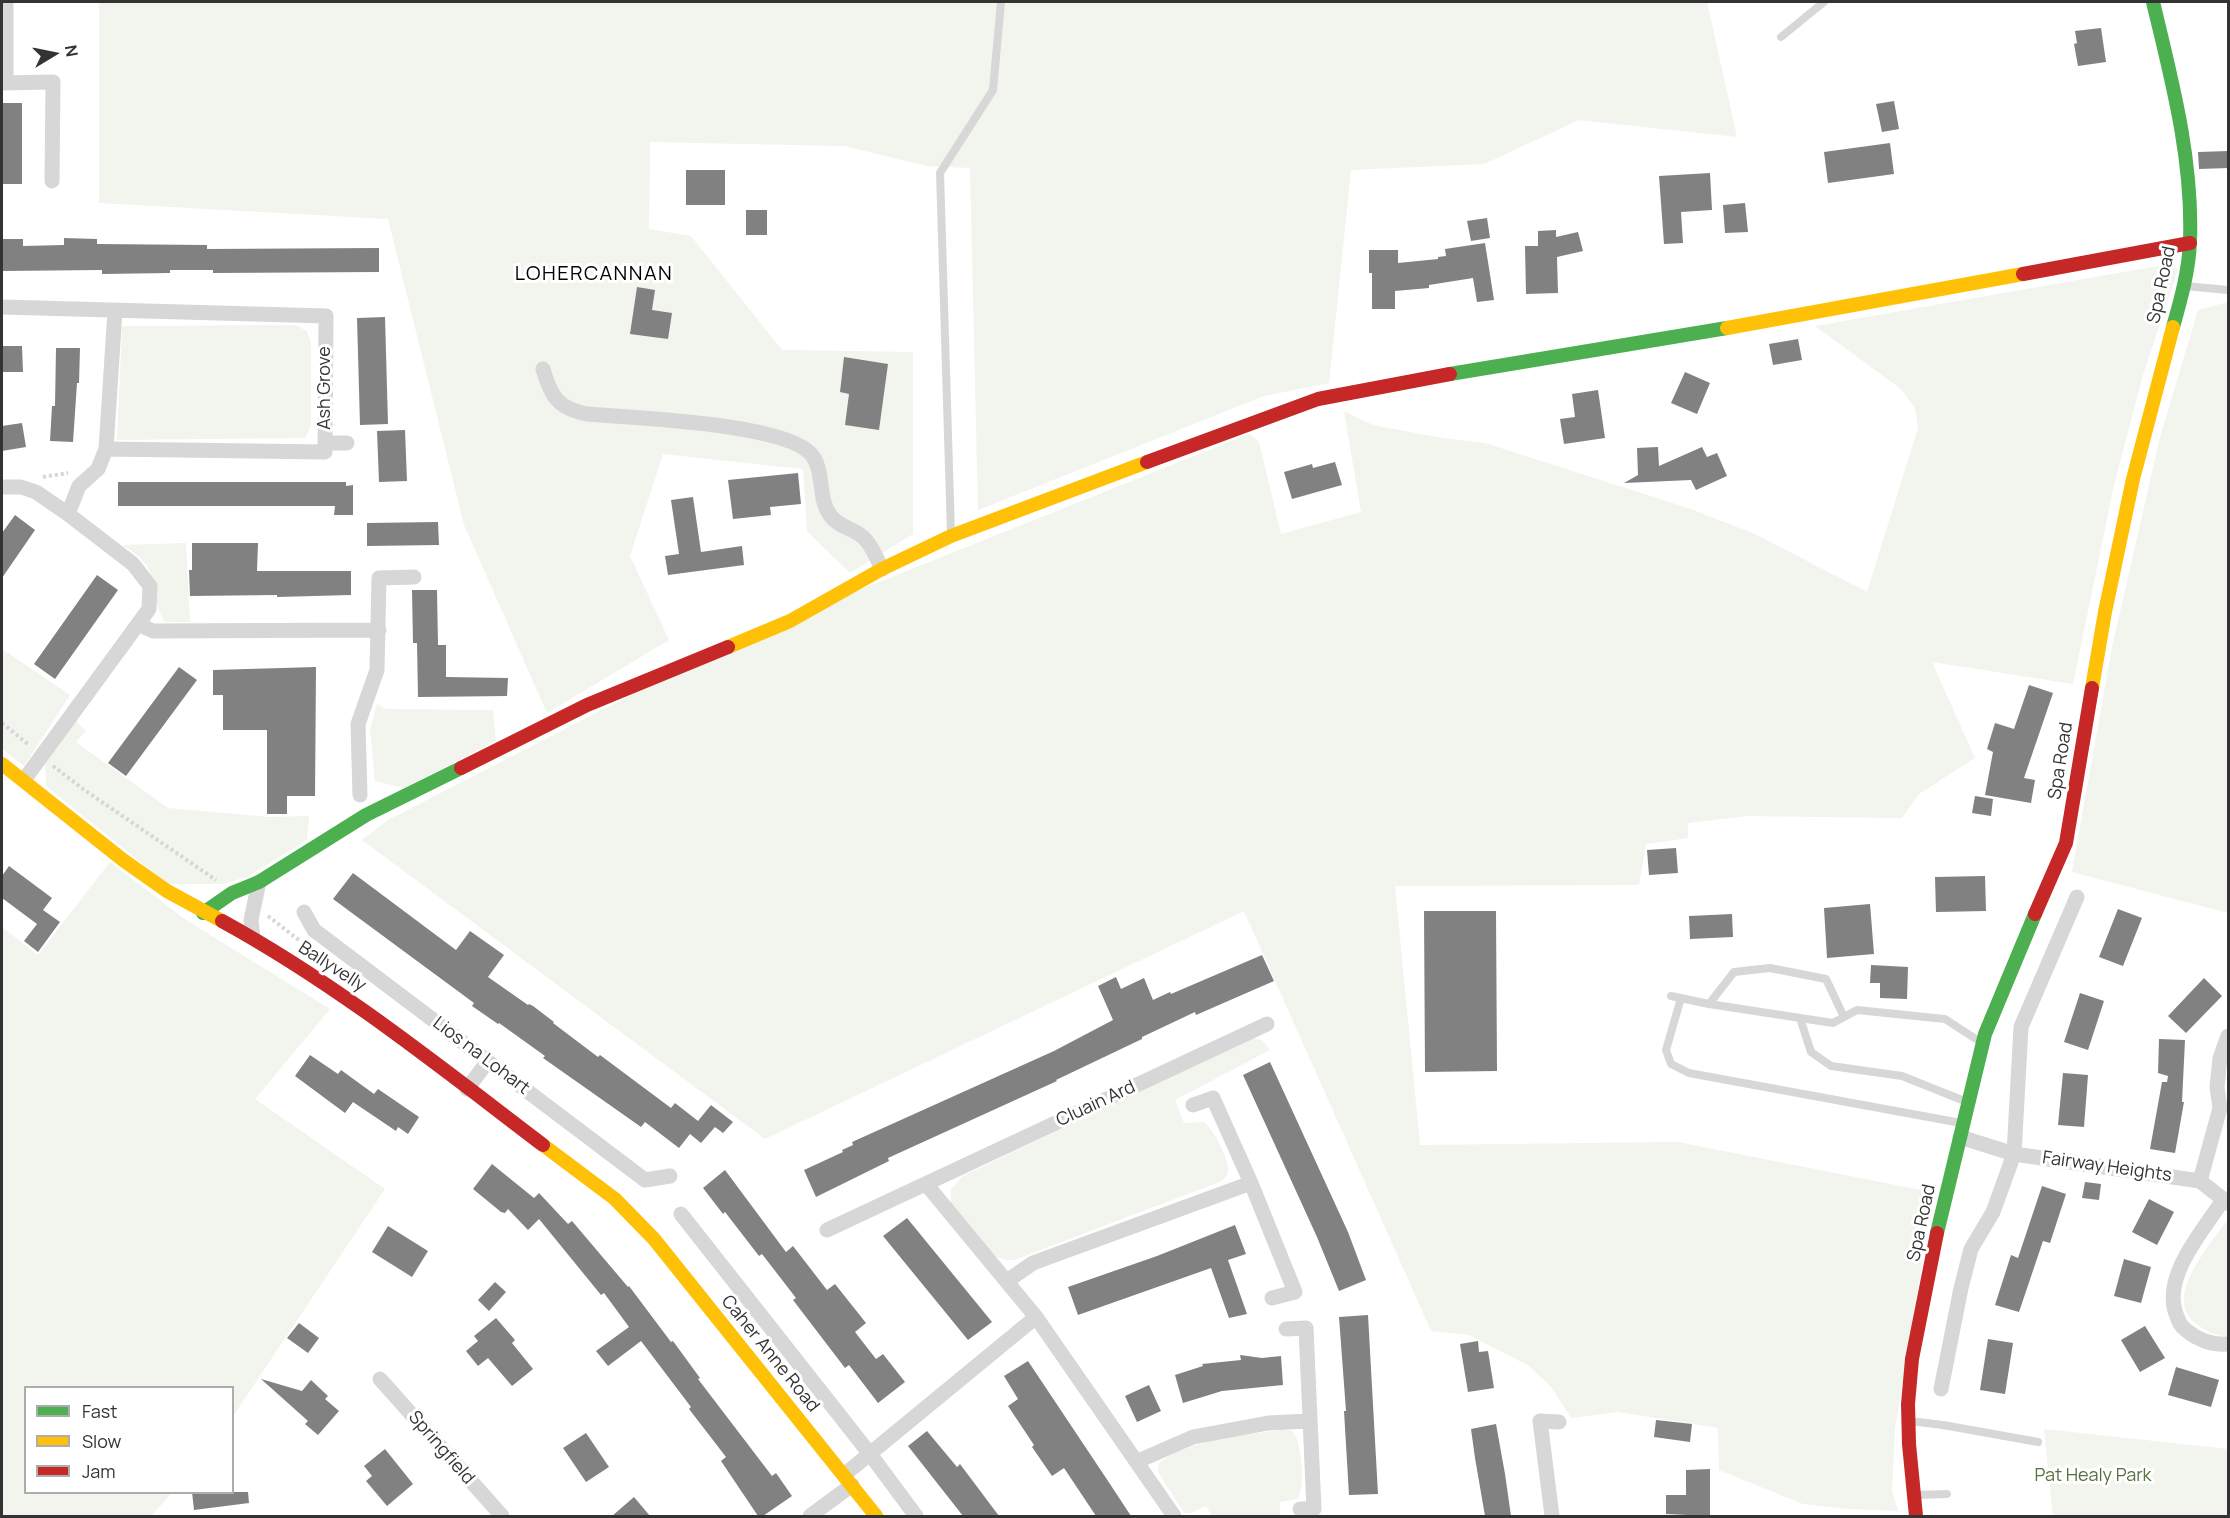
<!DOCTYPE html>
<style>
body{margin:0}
#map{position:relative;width:2230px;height:1518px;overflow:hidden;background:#fff;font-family:Manrope,sans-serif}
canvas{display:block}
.frame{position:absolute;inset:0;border:3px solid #333;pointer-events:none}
.legend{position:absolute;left:24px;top:1386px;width:210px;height:108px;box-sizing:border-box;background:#fff;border:2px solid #adadad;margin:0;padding:8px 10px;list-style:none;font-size:18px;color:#333}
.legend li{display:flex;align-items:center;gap:12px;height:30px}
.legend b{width:30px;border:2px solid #adadad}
.north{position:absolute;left:24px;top:24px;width:60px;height:60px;-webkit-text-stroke:4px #fff;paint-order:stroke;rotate:80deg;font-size:16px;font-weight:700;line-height:24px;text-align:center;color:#333}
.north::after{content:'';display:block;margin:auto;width:21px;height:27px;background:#333;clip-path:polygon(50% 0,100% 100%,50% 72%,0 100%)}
</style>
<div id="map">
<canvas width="2230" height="1518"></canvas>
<div class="frame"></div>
<ul class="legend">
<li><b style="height:8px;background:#4caf50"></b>Fast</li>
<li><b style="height:8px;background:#ffc107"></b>Slow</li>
<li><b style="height:8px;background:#c62828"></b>Jam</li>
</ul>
<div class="north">N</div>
</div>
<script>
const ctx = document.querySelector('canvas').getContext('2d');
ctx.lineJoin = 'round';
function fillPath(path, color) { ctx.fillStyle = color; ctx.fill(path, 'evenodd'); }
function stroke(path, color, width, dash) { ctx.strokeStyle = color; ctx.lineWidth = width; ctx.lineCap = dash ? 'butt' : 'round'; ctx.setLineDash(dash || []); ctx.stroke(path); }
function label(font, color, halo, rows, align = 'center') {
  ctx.font = font + ' Manrope,sans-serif'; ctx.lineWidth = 6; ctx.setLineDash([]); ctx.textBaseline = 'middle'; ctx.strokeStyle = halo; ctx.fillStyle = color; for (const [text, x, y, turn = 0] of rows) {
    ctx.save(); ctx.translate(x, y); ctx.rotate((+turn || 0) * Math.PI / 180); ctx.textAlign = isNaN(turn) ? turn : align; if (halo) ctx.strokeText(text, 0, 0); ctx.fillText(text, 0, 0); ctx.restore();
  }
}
const green = new Path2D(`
 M99 2H1707L1737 137 1579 120 1484 164 1351 170 1329 383 1264 396 978 510 970 168 927 166 844 146 650 142 649 229 691 236 782 350 913 352V534L850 573 807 531 803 469 663 454 630 556 669 640 547 713 464 525 388 219 99 203Z
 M2169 264 2178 269 2143 375 2114 485 2073 684 1932 662 1975 758 1919 794 1902 818 1746 816 1688 823V838L1646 844 1639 885 1395 886 1420 1145 1678 1142 1931 1192V1209L1895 1429 1892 1491 1898 1511 1849 1509 1803 1504 1719 1470 1718 1428 1618 1412 1571 1418 1551 1387 1529 1366 1469 1335 1431 1331 1244 911 765 1139 362 840 388 820 637 692 854 592 1249 434 1259 442 1281 534 1361 512 1344 411 1373 425 1442 438 1485 443 1691 509 1755 534 1867 592 1918 428 1915 408 1901 389 1815 326Z
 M2228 302V913L2072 872 2112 647 2160 437 2198 310Z
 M295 325 307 331 311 343V426L305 438 117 440 122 326Z
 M186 543 190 622H165C145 588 167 571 122 545Z
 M2 649 70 695 24 766 2 749Z
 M377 704 386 709 493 710 496 741 404 788 375 781 370 729Z
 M74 719 86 731 76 742 168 808 269 817 309 816 307 840 247 877 222 884H168L46 786 45 757Z
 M110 862 186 920 330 1009 255 1099 385 1189 233 1416 232 1388H26V1492L172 1493 151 1516H2V927L38 955Z
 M1251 1038 1262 1040 1270 1050 1175 1100 1184 1123 1204 1122C1213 1129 1228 1157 1228 1169 1228 1174 1226 1178 1222 1181L1014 1260H1007L994 1256 951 1206V1189L963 1176Z
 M2225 1223H2228V1337C2215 1336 2206 1331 2195 1323 2163 1298 2209 1246 2225 1223Z
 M2044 1429 2228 1449V1516H2053Z
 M1283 1430 1292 1431C1302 1439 1306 1491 1297 1499L1280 1502V1516H1212L1206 1506 1191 1513H1184L1158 1472 1159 1463C1194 1438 1242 1435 1283 1430Z`);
const building = new Path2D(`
 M2101 28 2106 62 2078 66 2074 44 2077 43 2075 31Z
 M1894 101 1899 129 1882 132 1876 104Z
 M2 103H22V184H2Z
 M1890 143 1894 174 1828 183 1824 152Z
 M2229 151V168L2199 169 2198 152Z
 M686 170H725V205H686Z
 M1710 173 1712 210 1681 212 1683 243 1664 244 1659 176Z
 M1745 203 1748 232 1725 233 1723 205Z
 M746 210H767V235H746Z
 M1487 218 1490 238 1471 241 1467 221Z
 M1556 230V237L1578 232 1583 251 1557 257 1558 293 1526 294 1525 246H1538V231Z
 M64 238 97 239V244L207 245V249L379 248V272L213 273V270H170V273L102 274V270L2 271V239H23V246L64 245Z
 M1485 243 1494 300 1477 302 1473 278 1429 285V288L1395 291V309H1372V273H1369V250H1398V263L1438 259V257L1446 256 1445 249Z
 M637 287 655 290 652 310 672 313 668 339 630 334Z
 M385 317 388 424 360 425 357 318Z
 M1798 339 1802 360 1773 365 1769 344Z
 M2 346H22L23 372H2Z
 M56 348H80L79 383H77L73 442 50 441 52 406H55Z
 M844 357 888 364 879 430 845 425 849 394 840 392Z
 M1685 372 1710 383 1697 414 1671 403Z
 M1598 390 1605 438 1564 444 1560 419 1575 417 1572 394Z
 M22 423 26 447 2 451V426Z
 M405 430 407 481 379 482 377 431Z
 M1658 447 1659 466 1702 447 1707 457 1717 453 1727 476 1696 490 1691 480 1624 483 1638 475 1637 448Z
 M1335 462 1342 485 1292 499 1284 472 1312 464 1313 468Z
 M798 473 801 504 770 507 771 515 733 519 728 480Z
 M118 482H346V486L353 485V515H334L335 506H118Z
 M693 497 701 552 742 546 744 565 668 575 665 556 679 554 671 500Z
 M15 515 35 530 2 578V533Z
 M438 522 439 545 367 546V523Z
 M192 543H258L257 571H351V595L277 597V595L190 596 189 570H192Z
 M97 575 118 590 55 679 34 664Z
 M412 590H437L438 645H446V677L508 678 507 696 418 697 417 643H413Z
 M179 667 197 680 126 776 108 763Z
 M316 667 315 796H287V814H267V730H223V695H213V670Z
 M2029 685 2053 693 2024 778 2035 780 2031 803 1985 795 1993 752 1987 749 1995 723 2014 729Z
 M1975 796 1993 799 1991 816 1972 813Z
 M1676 848 1678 873 1649 875 1647 850Z
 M9 866 52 898 43 910 60 922 38 952 24 941 37 924 2 898V876Z
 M353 873 456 950 470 931 504 955 488 977 528 1005 529 1004 533 1006 554 1022 553 1023 598 1057 600 1055 671 1108 675 1103 698 1121 711 1105 733 1122 723 1133 715 1127 701 1143 690 1134 679 1148 645 1122 641 1127 543 1058 545 1056 499 1023 498 1024 472 1006 474 1003 333 899Z
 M1985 876 1986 911 1936 912 1935 877Z
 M1870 904 1874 954 1827 958 1824 908Z
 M2118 909 2142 918 2123 966 2099 957Z
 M1424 911H1496L1497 1071 1425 1072Z
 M1732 914 1733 937 1690 939 1689 916Z
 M1262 955 1274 981 1196 1015 1195 1012 1142 1037V1039L1056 1080 1057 1081 888 1158 889 1161 816 1197 804 1170 843 1152 842 1150 853 1145 852 1142 1054 1051 1113 1020 1098 986 1116 977 1121 989 1144 978 1153 1000 1170 992 1171 994Z
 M1871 965 1908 967 1907 999 1880 998V983H1870Z
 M2204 978 2222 996 2186 1033 2168 1016Z
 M2080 993 2104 1001 2088 1050 2064 1042Z
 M2159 1039 2185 1040 2182 1102H2184L2175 1153 2150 1149 2162 1082H2167L2168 1076 2158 1073Z
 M310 1055 338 1074 341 1070 374 1094 378 1089 419 1117 408 1134 398 1127 396 1131 353 1102 345 1113 295 1076Z
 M1270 1062 1348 1232 1366 1280 1339 1291 1317 1237 1243 1075Z
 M2063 1073 2088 1075 2084 1127 2058 1125Z
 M492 1164 534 1198 539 1193 568 1224 572 1221 628 1287 629 1286 671 1342 673 1341 700 1378 698 1379 772 1476 776 1473 792 1496 763 1516H758L721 1461 726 1457 689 1409 691 1407 641 1341 608 1366 596 1351 629 1327 604 1293 601 1295 539 1219 528 1230 508 1209 505 1213 501 1212 473 1189Z
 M725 1170 786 1252 793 1246 827 1290 835 1284 866 1323 855 1332 876 1359 883 1354 905 1382 878 1403 849 1365 845 1368 793 1300 796 1298 762 1254 759 1256 725 1212 723 1214 703 1188Z
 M2085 1182 2101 1184 2099 1200 2082 1198Z
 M2042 1186 2066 1194 2050 1243 2043 1241 2019 1312 1995 1305 2011 1255 2018 1258Z
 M2149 1199 2174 1212 2157 1245 2132 1232Z
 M907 1218 992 1322 968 1340 883 1236Z
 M1235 1225 1246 1254 1228 1260 1247 1314 1229 1318 1211 1268 1078 1315 1068 1287 1157 1256Z
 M388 1226 428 1251 412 1277 372 1252Z
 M2124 1259 2151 1267 2141 1303 2114 1296Z
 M495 1282 506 1292 489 1311 478 1300Z
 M1368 1315 1378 1494 1349 1495 1344 1411H1346L1339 1317Z
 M496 1318 515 1340 512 1343 533 1369 512 1386 488 1358 478 1366 466 1351 478 1341 474 1336Z
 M299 1323 319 1338 308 1353 287 1338Z
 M2145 1326 2165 1358 2140 1372 2121 1340Z
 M1988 1339 2013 1343 2005 1394 1980 1390Z
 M1478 1341 1479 1352 1488 1351 1494 1388 1468 1392 1460 1344Z
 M1240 1355 1262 1358 1281 1356 1283 1385 1222 1391 1183 1403 1175 1375 1203 1366 1202 1364 1241 1360Z
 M1028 1361 1108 1481 1131 1516H1096L1064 1468 1052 1476 1032 1447 1034 1445 1008 1406 1018 1399 1004 1376Z
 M2176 1367 2219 1380 2211 1407 2168 1395Z
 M261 1379 302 1391 311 1380 328 1396 325 1399 339 1411 318 1435 305 1424 308 1421Z
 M1149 1385 1161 1411 1137 1422 1125 1396Z
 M1656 1420 1692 1424 1690 1442 1654 1437Z
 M1496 1424 1505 1474 1511 1516H1485L1475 1458 1471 1429Z
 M927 1431 957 1467 960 1464 999 1516H963L908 1446Z
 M586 1433 609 1467 586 1482 563 1448Z
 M385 1449 413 1484 387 1506 366 1481 372 1476 364 1466Z
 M1710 1469V1516L1666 1514V1495H1686V1470Z
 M192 1492H248L249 1503 194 1510Z
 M634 1497 650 1516H612Z`);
const path = new Path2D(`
 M43 477 68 473
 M2 723 29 745
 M53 766 83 789 216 880
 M268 916 300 941`);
const lane = new Path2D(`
 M1781 37 1824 2
 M2185 286 2228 290
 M951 533 940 173 993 90 1001 2
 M1671 996 1709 1004 1833 1023 1857 1010 1945 1019 1982 1043
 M1681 998 1666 1050 1671 1064 1689 1073 1961 1123
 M1709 1004 1734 972 1770 968 1826 979 1844 1017
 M1800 1018 1811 1052 1831 1066 1902 1076 1967 1102
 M1910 1421 1943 1425 2038 1442
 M1916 1495 1947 1494`);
const street = new Path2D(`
 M2 83 53 82 52 181
 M6 83V2
 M2 307 326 316 325 452 106 449 115 311
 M543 369C551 397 558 408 587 414 632 418 784 423 811 454 825 470 817 497 830 515 838 527 853 528 863 537 872 545 877 559 882 569
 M325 443H347
 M2 487H21L36 492 68 514 133 564 150 586 149 609 24 780
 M68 514 79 486 98 469 106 449
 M138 624 153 631 379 630
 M360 795 358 724 377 670 379 578 414 577
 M304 912 314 930 645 1180 670 1176
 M253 938 251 920 259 882
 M467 1089 488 1061
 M1193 1105 1213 1098 1251 1183 1295 1292 1272 1298
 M1960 1137 2014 1154 2200 1181 2228 1203
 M2200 1181 2220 1108 2217 1087 2220 1058 2228 1036
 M926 1184 1036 1317 1174 1516
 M2223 1200C2204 1229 2164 1274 2175 1311 2178 1319 2179 1325 2186 1330 2198 1340 2213 1345 2228 1344
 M681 1214 870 1454 916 1516
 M827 1230 1267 1024
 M1007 1281 1033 1263 1251 1183
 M1286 1329 1306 1328 1314 1509H1300
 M380 1379 502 1516
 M1941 1389 1961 1288 1971 1249 1993 1212 2014 1154 2021 1027 2077 897
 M1138 1461 1193 1437 1268 1423 1309 1421
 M844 1475 1036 1317
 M810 1516 852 1485
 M1552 1516 1540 1421 1559 1422`);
const fast = new Path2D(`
 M2153 2C2172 81 2193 160 2190 241 2189 270 2181 299 2173 327
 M1450 374 1727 328
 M203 913 232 893 259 882 366 815 461 768
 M1937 1233 1985 1034 2035 914`);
const slow = new Path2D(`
 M1727 328 2023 274
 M728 647 790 621 882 569 951 536 1147 462
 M2092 688 2105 612 2133 479 2173 327
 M2 764 123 860 167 891 222 921
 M543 1145 615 1199 654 1239 876 1516`);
const jam = new Path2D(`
 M2023 274 2190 243
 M1147 462 1318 399 1450 374
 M461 768 587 705 728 647
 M2035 914 2066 843 2092 688
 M222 921C337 984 439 1066 543 1145
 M1916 1516 1909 1444 1908 1404 1912 1359 1937 1233`);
const streetNames = [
 ["Spa Road",2162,285,-78],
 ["Ash Grove",325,388,-90],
 ["Spa Road",2061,761,-81],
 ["Ballyvelly",332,967,33],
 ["Lios na Lohart",481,1056,37],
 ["Cluain Ard",1096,1104,-25],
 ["Fairway Heights",2107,1167,8],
 ["Spa Road",1922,1223,-78],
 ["Caher Anne Road",770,1354,51],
 ["Springfield",441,1448,49]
];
const parkNames = [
 ["Pat Healy Park",2093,1476]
];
const neighbourhoodNames = [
 ["LOHERCANNAN",594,274]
];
fillPath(green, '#f1f5ed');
fillPath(building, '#818181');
stroke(path, '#d6d6d6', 4, [3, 3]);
stroke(lane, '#d7d7d7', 8);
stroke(street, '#d7d7d7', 15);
stroke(fast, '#4caf50', 14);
stroke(slow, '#ffc107', 14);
stroke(jam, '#c62828', 14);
label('18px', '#333', '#fff', streetNames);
label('18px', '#56703f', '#fff', parkNames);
ctx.letterSpacing = '1.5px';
label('20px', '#000', '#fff', neighbourhoodNames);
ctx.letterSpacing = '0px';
</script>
